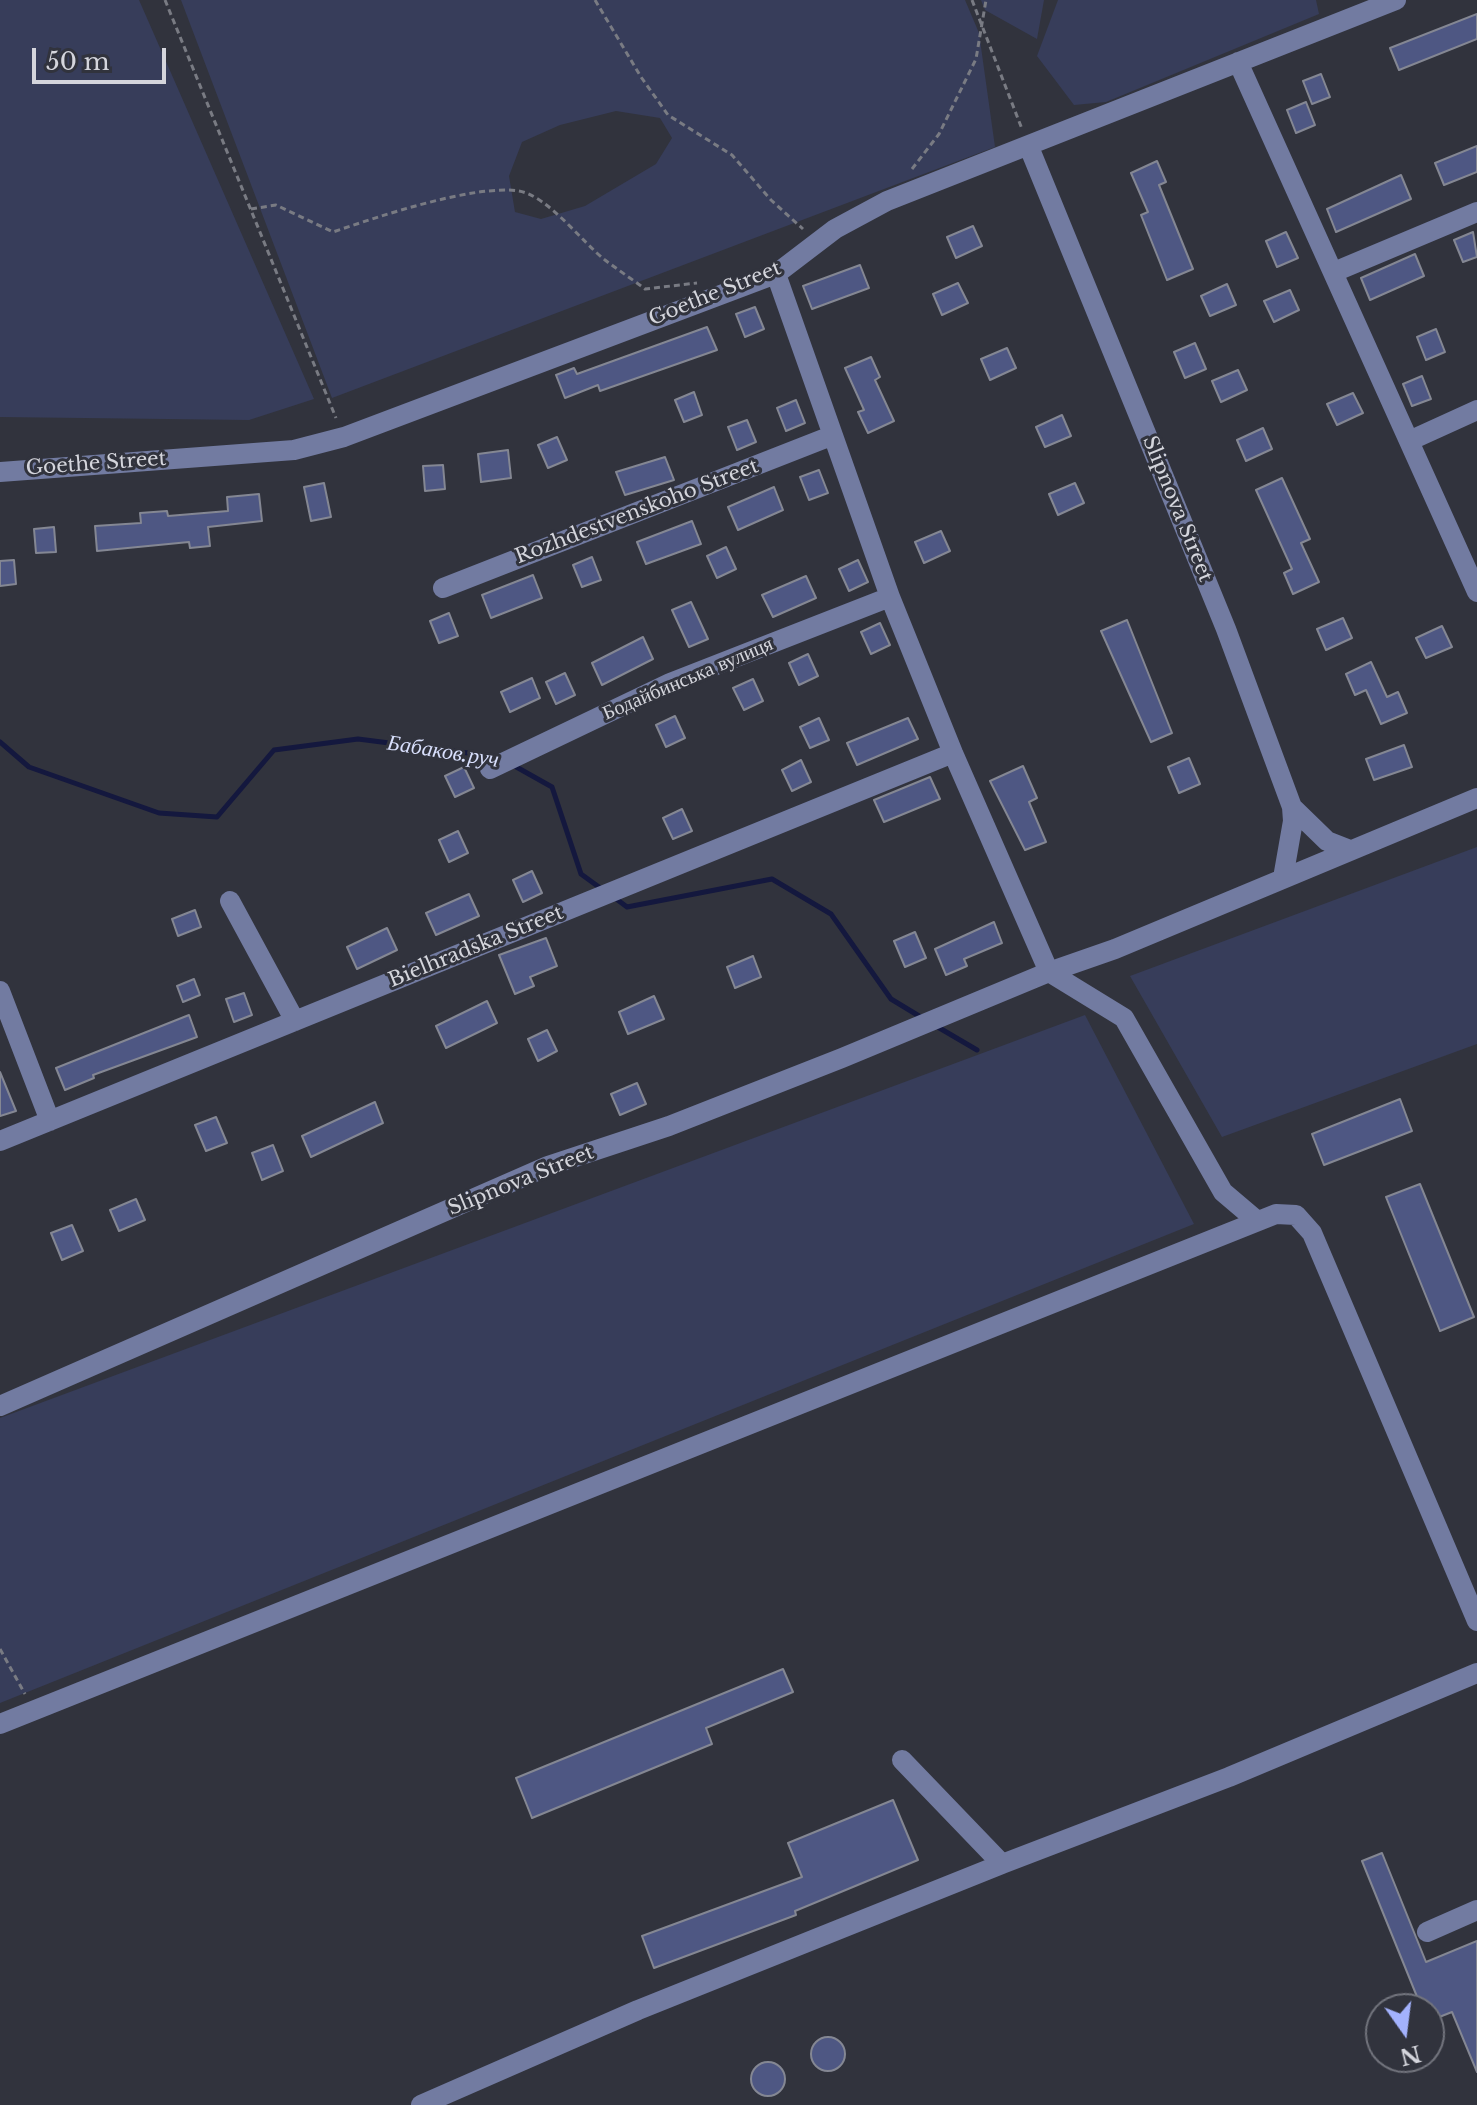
<!DOCTYPE html>
<meta charset="utf-8">
<style>
body{margin:0}
#map{position:relative;width:1477px;height:2105px;overflow:hidden;background:#31333d;font-family:"Libre Baskerville",serif}
canvas{display:block}
.north{position:absolute;left:1365px;top:1993px;width:80px;height:80px;box-sizing:border-box;background:#31333d;border:2px solid #72747d;border-radius:50%;rotate:166deg;font-size:22px;font-weight:700;line-height:32px;text-align:center;color:#d4d5dc}
.north::after{content:'';display:block;margin:auto;width:28px;height:36px;background:#a3b2fd;clip-path:polygon(50% 0,100% 100%,50% 72%,0 100%)}
.scale{position:absolute;left:32px;top:48px;width:134px;height:36px;box-sizing:border-box;border:4px solid #d4d5dc;border-top:0;padding-left:10px;font-size:24px;line-height:28px;white-space:nowrap;color:#d4d5dc;-webkit-text-stroke:6px #31333d;paint-order:stroke}
</style>
<div id="map">
<canvas width="1477" height="2105"></canvas>
<div class="north">N</div>
<div class="scale">50 m</div>
</div>
<script>
const ctx = document.querySelector('canvas').getContext('2d');
ctx.lineJoin = 'round';
function fillPath(path, color) { ctx.fillStyle = color; ctx.fill(path, 'evenodd'); }
function stroke(path, color, width, dash) { ctx.strokeStyle = color; ctx.lineWidth = width; ctx.lineCap = dash ? 'butt' : 'round'; ctx.setLineDash(dash || []); ctx.stroke(path); }
function label(font, color, halo, rows, align = 'center') {
  ctx.font = font + ' "Libre Baskerville",serif'; ctx.lineWidth = 6; ctx.setLineDash([]); ctx.textBaseline = 'middle'; ctx.strokeStyle = halo; ctx.fillStyle = color; for (const [text, x, y, turn = 0] of rows) {
    ctx.save(); ctx.translate(x, y); ctx.rotate((+turn || 0) * Math.PI / 180); ctx.textAlign = isNaN(turn) ? turn : align; if (halo) ctx.strokeText(text, 0, 0); ctx.fillText(text, 0, 0); ctx.restore();
  }
}
const green = new Path2D(`
 M0 0H139L314 399 249 420 0 417Z
 M181 0H965L979 33 995 147 332 398ZM616 111 660 118 672 138 656 164 585 206 541 219 515 212 509 176 522 142 560 125Z
 M981 0H1044L1037 39 985 10Z
 M1058 0H1316L1319 14 1106 102 1074 105 1037 56Z
 M1477 847V1044L1222 1137 1130 976Z
 M1085 1015 1194 1224 0 1703V1418Z`);
const stream = new Path2D(`
 M0 742 29 767 159 813 217 817 274 750 358 739 499 757
 M511 764 552 787 581 874 603 890
 M615 898 627 907 772 879 831 914 891 999 924 1019
 M936 1026 977 1050`);
const building = new Path2D(`
 M1477 14V39L1399 70 1390 48Z
 M1321 74 1330 97 1312 104 1303 81Z
 M1306 102 1315 125 1296 133 1287 110Z
 M1477 146V172L1444 185 1435 163Z
 M1157 161 1166 182 1159 185 1193 269 1167 280 1141 215 1148 212 1131 173Z
 M1401 175 1411 199 1336 232 1327 209Z
 M973 226 982 246 956 258 947 237Z
 M1286 232 1298 258 1277 267 1266 241Z
 M1473 232 1477 257 1463 262 1454 240Z
 M1415 254 1424 276 1370 300 1361 278Z
 M860 265 869 288 812 309 803 286Z
 M958 283 968 303 942 315 933 294Z
 M1227 284 1236 305 1210 316 1201 296Z
 M1290 290 1299 310 1274 322 1264 301Z
 M755 307 764 329 745 337 736 314Z
 M707 327 717 350 600 391 598 385 565 398 556 375 574 368 577 374Z
 M1436 329 1445 352 1426 360 1417 337Z
 M1195 343 1206 369 1185 378 1174 352Z
 M1007 348 1016 368 990 380 981 359Z
 M871 357 880 377 875 380 894 421 868 433 858 412 864 410 845 368Z
 M1238 370 1247 390 1221 402 1212 381Z
 M1422 376 1431 399 1412 406 1403 384Z
 M694 392 702 415 684 422 675 400Z
 M1353 393 1363 413 1337 425 1327 404Z
 M796 400 805 423 786 431 777 408Z
 M1062 415 1071 436 1045 447 1036 427Z
 M747 420 756 442 737 450 728 427Z
 M1263 428 1272 449 1246 461 1237 440Z
 M557 437 567 460 548 468 538 445Z
 M508 450 511 478 481 482 478 454Z
 M665 457 674 480 625 495 616 472Z
 M443 465 445 489 425 491 423 466Z
 M819 470 828 493 809 500 800 477Z
 M1282 478 1310 539 1301 543 1319 582 1293 594 1284 573 1292 569 1256 490Z
 M324 483 331 517 311 521 304 487Z
 M1075 483 1084 503 1058 515 1049 494Z
 M774 487 783 510 738 530 728 507Z
 M259 494 262 521 208 527 210 546 190 548 189 542 97 551 95 526 141 523 140 513 167 511 168 516 228 511 227 497Z
 M692 521 701 544 646 564 637 542Z
 M54 527 56 552 36 553 34 529Z
 M941 531 950 551 924 563 915 542Z
 M726 547 736 569 717 578 707 556Z
 M592 557 601 580 582 587 573 565Z
 M14 560 16 584 0 586V561Z
 M858 560 868 582 849 591 839 569Z
 M533 575 542 598 491 618 482 595Z
 M806 576 816 598 773 617 762 595Z
 M691 602 708 639 689 647 672 610Z
 M449 613 458 636 439 643 430 621Z
 M1343 618 1352 638 1326 650 1317 629Z
 M1127 620 1172 733 1151 742 1101 631Z
 M880 623 890 645 871 654 861 632Z
 M1442 626 1452 647 1426 658 1416 638Z
 M643 637 653 659 602 685 592 663Z
 M808 654 818 676 799 685 789 663Z
 M1371 662 1387 697 1398 692 1407 713 1381 724 1366 690 1355 695 1346 674Z
 M565 673 575 695 556 704 546 682Z
 M532 678 540 698 510 712 501 692Z
 M753 679 763 701 744 710 733 688Z
 M675 716 685 738 666 747 656 725Z
 M819 718 829 740 810 748 800 727Z
 M908 718 918 739 857 765 847 743Z
 M1404 745 1412 767 1374 780 1366 759Z
 M1189 758 1200 784 1179 793 1168 767Z
 M801 760 811 782 792 791 782 770Z
 M1023 766 1037 798 1029 802 1046 842 1025 850 990 781Z
 M464 767 474 788 455 797 445 776Z
 M930 777 940 799 884 822 874 800Z
 M682 809 692 831 673 839 663 818Z
 M458 831 468 853 449 862 439 840Z
 M532 871 542 893 523 902 513 880Z
 M469 894 479 916 436 935 426 913Z
 M195 910 201 927 178 936 172 919Z
 M994 922 1002 943 964 959 967 966 946 975 935 949Z
 M387 928 397 950 357 969 347 947Z
 M915 932 926 958 905 967 894 941Z
 M546 938 557 966 530 977 534 986 515 994 499 955Z
 M753 956 761 977 735 988 727 967Z
 M194 979 200 995 183 1002 177 986Z
 M244 993 252 1015 234 1022 226 999Z
 M654 996 664 1019 628 1034 619 1012Z
 M487 1001 497 1023 446 1048 436 1026Z
 M189 1015 197 1037 93 1075 94 1078 65 1090 56 1068Z
 M547 1030 557 1051 538 1061 528 1039Z
 M0 1072 16 1111 0 1116Z
 M637 1083 646 1104 620 1115 611 1094Z
 M1400 1099 1412 1131 1324 1165 1312 1134Z
 M375 1102 383 1123 311 1157 302 1136Z
 M216 1117 227 1143 206 1151 195 1125Z
 M273 1145 283 1171 262 1180 252 1153Z
 M1420 1184 1474 1317 1440 1331 1386 1197Z
 M136 1199 145 1220 119 1231 110 1210Z
 M72 1225 83 1251 62 1260 51 1233Z
 M783 1669 793 1692 706 1728 712 1744 532 1818 516 1778Z
 M893 1800 918 1860 795 1911 796 1915 654 1968 642 1936 802 1877 788 1843Z
 M1382 1853 1426 1962 1477 1941V2072L1452 2012 1429 2021V2009H1422L1362 1861Z
 M811 2054a17 17 0 1 1 34 0a17 17 0 1 1-34 0Z
 M751 2079a17 17 0 1 1 34 0a17 17 0 1 1-34 0Z`);
const path = new Path2D(`
 M165 0 336 418
 M595 0 641 77 668 115 732 155 771 200 803 229
 M972 0 1022 129
 M912 169 939 134 976 59 986 0
 M251 209 276 205 333 232C377 217 474 184 519 191 548 196 582 242 605 260 618 270 632 279 645 289L697 283
 M0 1649 25 1694`);
const minor = new Path2D(`
 M1238 62 1477 592
 M1029 147 1226 629 1292 807 1293 821 1283 878
 M1334 272 1477 212
 M776 274 890 597 953 753 1049 972 1124 1018 1223 1192 1256 1220
 M1409 441 1477 410
 M0 472 294 450 344 437 776 274 835 229 887 201 1396 0
 M443 588 831 436
 M490 769 670 683 890 597
 M1292 807 1327 841 1350 850
 M230 901 295 1021
 M0 991 50 1121
 M0 1141 953 753
 M0 1406 548 1166 669 1126 842 1058 1049 972 1115 949 1477 798
 M0 1724 1276 1214 1296 1215 1312 1233 1477 1621
 M902 1760 1002 1864 1229 1777 1477 1673
 M1427 1932 1477 1910
 M421 2105 638 2010 1002 1864`);
const streetNames = [
 ["Goethe Street",715,294,-22],
 ["Goethe Street",96,464,-4],
 ["Slipnova Street",1177,509,68],
 ["Rozhdestvenskoho Street",637,512,-21],
 ["Бодайбинська вулиця",688,679,-23],
 ["Bielhradska Street",476,947,-22],
 ["Slipnova Street",521,1181,-22]
];
const waterNames = [
 ["Бабаков.руч",443,752,9]
];
fillPath(green, '#373d5a');
stroke(stream, '#14183e', 5);
fillPath(building, '#4e5783');
stroke(building, '#848793', 2);
stroke(path, '#797b83', 3, [6, 4]);
stroke(minor, '#727ba1', 20);
label('20px', '#d4d5dc', '#31333d', streetNames);
label('italic 22px', '#d8dffc', '#31333d', waterNames);
</script>
